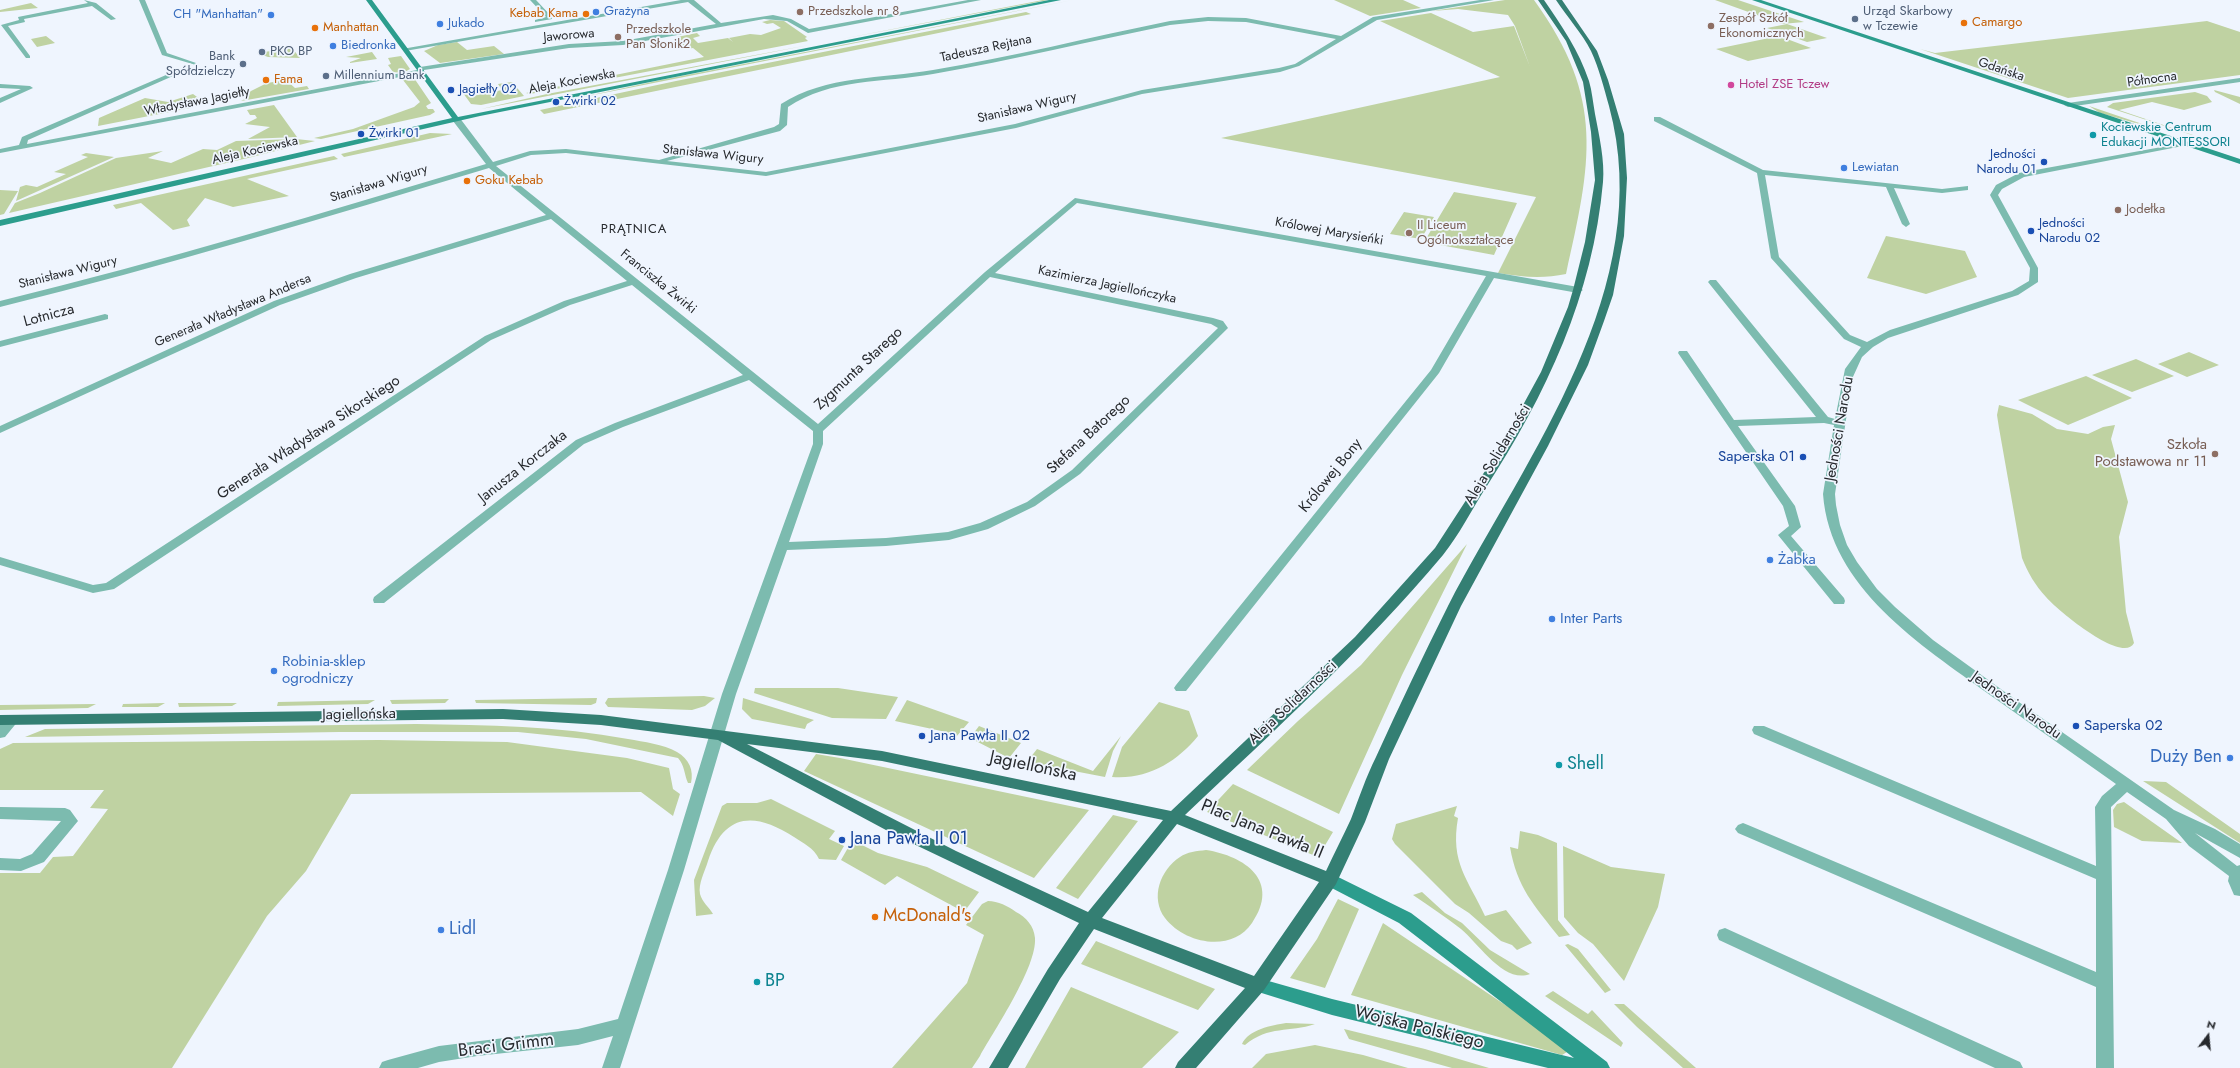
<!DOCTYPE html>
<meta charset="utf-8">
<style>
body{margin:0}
#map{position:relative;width:2240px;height:1068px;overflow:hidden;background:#eff5fe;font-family:Jost,sans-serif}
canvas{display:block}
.north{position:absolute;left:2188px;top:1016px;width:40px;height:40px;-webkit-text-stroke:3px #eff5fe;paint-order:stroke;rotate:16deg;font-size:11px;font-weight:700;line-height:16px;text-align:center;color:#272a2e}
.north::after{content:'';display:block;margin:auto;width:14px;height:18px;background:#272a2e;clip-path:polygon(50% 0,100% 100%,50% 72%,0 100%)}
</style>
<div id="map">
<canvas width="2240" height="1068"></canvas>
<div class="north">N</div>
</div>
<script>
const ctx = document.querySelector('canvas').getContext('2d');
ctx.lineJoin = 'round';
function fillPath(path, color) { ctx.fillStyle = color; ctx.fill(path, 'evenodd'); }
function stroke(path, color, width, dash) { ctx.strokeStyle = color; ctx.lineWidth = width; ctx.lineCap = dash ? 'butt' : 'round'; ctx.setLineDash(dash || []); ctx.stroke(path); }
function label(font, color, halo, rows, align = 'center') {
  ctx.font = font + ' Jost,sans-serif'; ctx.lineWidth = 3.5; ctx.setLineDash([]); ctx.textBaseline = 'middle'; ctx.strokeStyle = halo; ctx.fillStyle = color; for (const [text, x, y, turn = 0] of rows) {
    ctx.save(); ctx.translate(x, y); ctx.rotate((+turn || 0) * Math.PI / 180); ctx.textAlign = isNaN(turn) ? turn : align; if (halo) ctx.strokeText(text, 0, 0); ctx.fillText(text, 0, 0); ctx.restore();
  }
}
const green = new Path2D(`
 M1043 0H1048L841 39 1017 5Z
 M1073 0 578 98 661 80Z
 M1334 0H1403L1421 8 1370 16Z
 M1505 0H1534C1606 99 1591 163 1566 274 1543 279 1521 277 1498 273L1536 197 1221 138 1500 77 1380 21 1431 13 1473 32 1514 26 1530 67 1515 26 1508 15 1458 9 1432 11Z
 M1715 0H1738L1804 22 1782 24Z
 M31 3 38 8 0 12V10Z
 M1026 12 1031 14 544 114 540 110 676 81Z
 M770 20 784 21 807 37 805 38 808 41 530 94 526 93 704 57 693 48 686 49 677 37 697 33 700 36 693 38 698 43 728 38 733 42 729 38 750 34 761 35 781 28 773 23 767 24 762 22Z
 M2207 21 2240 32V75L2068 98 1920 49 1935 53Z
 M1787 24 1827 38 1807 42 1767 28Z
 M46 36 55 43 37 47 31 39Z
 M1779 36 1811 48 1748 61 1716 49Z
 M457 42 467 50 494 46 504 54 440 63 424 51 438 45Z
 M809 45 481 109 547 94Z
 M292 48 300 58 268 57 257 53Z
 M372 52 377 59 350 63V62L361 58 346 57Z
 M401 56 410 69 403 73 393 72 388 65 391 64 388 58Z
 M414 78 431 103 426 106 428 109H433L435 112 430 115 321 139 314 138 353 129 414 107 420 102 403 80Z
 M286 80 295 88 307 86 309 89 241 101 249 97 247 93 267 83Z
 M512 82 524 96 481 105 471 104 463 93 470 92 473 96 502 90 498 84Z
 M2214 90 2240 97V104L2215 92Z
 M2195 92 2207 96 2212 102 2184 110 2152 102 2119 110 2193 135H2192L2107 107 2113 103Z
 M193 94 200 99 190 108 98 126 99 118 145 98 168 102Z
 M274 105 297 137 248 139 270 127 245 124 257 118 255 115H250L247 110Z
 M2089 106 2160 130 2100 113Z
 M430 133 452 134 344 157 341 154Z
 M296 139 315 141 248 158 9 213 15 203 40 193 116 158 163 151 148 158 171 163 203 149 217 150 236 141Z
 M86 153 114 157 16 201 20 187 26 185 37 187 66 174 54 172 88 157 81 155Z
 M334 156 338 159 247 179 289 196 233 207 205 198 187 220 190 226 173 230 141 203 116 209 113 205Z
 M0 190 18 191 4 214 0 215Z
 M1454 192 1517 203 1494 255 1424 242Z
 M1404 212 1434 217 1421 239 1390 234Z
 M1886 236 1965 251 1977 277 1926 294 1867 278Z
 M2189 352 2219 365 2187 377 2158 364Z
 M2136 359 2174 376 2132 392 2092 375Z
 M2086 376 2132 398 2068 425 2018 400Z
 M1999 405 2032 414 2057 429 2088 434 2103 427 2115 425 2111 439 2128 502 2119 537 2126 612 2134 643C2123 665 2056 609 2046 597 2035 585 2028 573 2022 558L1999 428 1997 415Z
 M1467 544 1402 675 1339 814 1247 770 1298 721 1361 665Z
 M755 688H838L898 697 886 719 832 718 754 693Z
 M704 696 715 698 705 706 692 710 608 707 605 703 608 698Z
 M597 698 596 703 591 705 476 703 475 700Z
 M743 698 814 720 807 724 805 729 752 719 742 709Z
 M449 699 445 703 392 704 390 700Z
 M375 700 368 704 277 706 278 702Z
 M907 700 969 722 956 737 946 732 895 721Z
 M1159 702 1189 711 1198 736C1177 762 1147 780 1112 777L1122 747Z
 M165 703 158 707H122L123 704Z
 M178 703H237L232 706 179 707Z
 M96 704 88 708 0 710V705Z
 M416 724C487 725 558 726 628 739 644 742 663 744 677 752 689 759 694 770 691 783H688C684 774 685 766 678 758L586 739 518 732H339L25 737 45 729Z
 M979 726 1021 743 1009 758 1007 757 970 738Z
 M1121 736 1113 751 1105 777 1027 762 1037 749 1093 771Z
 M379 740 507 742 627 758 669 768 673 789 680 794 673 816 641 792 351 794 306 871 267 916 172 1068H0V873H40L53 857 73 856 108 809 90 808 104 790H0V749L13 743Z
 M816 754 840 758 1089 810 1034 878 804 771Z
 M2143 781 2166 782 2240 834V843Z
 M1233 784 1333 832 1318 857 1207 812Z
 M771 799 835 831 829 839 844 846 836 860 819 859C814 848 803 843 794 837 754 811 724 813 708 861 705 871 698 884 700 894 702 902 709 907 713 914L696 916 694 880 722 806 727 803H757Z
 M2124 802 2182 843 2142 841 2114 827 2113 810 2117 804Z
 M1457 806 1454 816 1458 818C1450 863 1468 879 1485 916L1506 910 1532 943 1517 950 1512 945 1501 941 1469 913 1455 904 1395 844 1392 839 1396 824Z
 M1113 815 1138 821 1078 899 1056 888Z
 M1520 831 1538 835 1557 843 1558 920 1570 935 1559 937C1534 905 1517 888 1510 847L1518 849Z
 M854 841 878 853 927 867 979 892 964 912 897 876 885 885 841 860 849 846Z
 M1563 846 1611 867 1665 874 1658 907 1624 981 1593 944 1578 933 1564 917Z
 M1206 850C1245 856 1281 881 1252 923 1232 953 1185 944 1165 918 1150 898 1160 870 1180 857 1187 852 1197 851 1206 850Z
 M1422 892 1445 913 1462 923 1490 950 1530 974C1504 984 1479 944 1461 929 1446 917 1429 906 1413 895Z
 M1338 899 1359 909 1325 988 1290 978 1317 939Z
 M988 901C998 901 1008 906 1016 912 1026 917 1034 926 1035 938 1037 967 995 1029 980 1056L972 1068H892L967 983 984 935 966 925 982 904Z
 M1383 923 1568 1047 1567 1052 1562 1055 1351 995Z
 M1096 941 1215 989 1198 1010 1081 964Z
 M1568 944 1578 949 1611 990 1605 993 1565 945Z
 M1071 987 1179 1032 1142 1068H1025Z
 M1553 991 1588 1014 1592 1010 1623 1043 1621 1047 1545 996Z
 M1614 1004H1624L1696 1068H1683L1637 1027Z
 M1286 1023 1315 1024C1289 1033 1269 1025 1245 1045L1242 1044C1248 1030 1272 1025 1286 1023Z
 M1344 1029 1425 1049 1489 1068H1452L1349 1039Z
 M1315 1045 1363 1055 1408 1068H1252L1266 1054Z`);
const street = new Path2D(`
 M84 0 96 3 116 19 111 20 92 6 24 19 25 22 8 26 30 56V58H26L1 25 19 20 18 17 88 3Z
 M139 0H145L167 53 196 63V65L162 55Z
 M530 0H536L552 17V19L535 22V20L546 17Z
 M681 0H694L721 23 773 15 791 19 809 29 968 0H981L808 33 787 21 764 19 623 45 569 48 424 70 421 73 0 153V149L19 145 22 137 180 69 182 70V72L28 140 27 144 417 70 420 67 569 44 623 41 716 24 688 2 405 51 402 49Z
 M1480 0H1494L1377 20 1299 66 1280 72 1142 94 1016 128 766 176 566 153 531 155 496 166 818 424 985 272 1075 198 1578 287 1583 290 1578 293 1494 278 1439 373 1186 691H1176L1174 688 1176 685 1431 370 1486 276 1077 203 995 273 1213 318 1223 321 1228 328 1080 474 1035 506 988 529 949 540 886 546 787 550 736 694 684 870 620 1068H602L613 1036 578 1045 477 1056 439 1062 418 1068H379L382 1062 388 1060 439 1046 578 1029 618 1019 668 870 722 694 813 444V431L749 380 623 427 584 444 384 603H374L373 600 374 597 576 440 615 423 743 375 632 285 570 305 491 340 114 589 93 593 0 565V557L93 585 106 583 485 336 564 301 627 281 551 219 356 278 280 305 0 433V426L274 301 350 274 546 215 489 168C327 217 165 266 0 307V301C164 261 325 212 486 164L453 121V117H459L493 162 530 151 566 149 659 160 774 127 779 124 781 104C827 75 881 79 933 70 1012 57 1091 37 1170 21L1208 17 1246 18 1341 36 1373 17ZM1208 21 1246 22 1336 39 1295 64 1279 68 1142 90 1015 124 766 172 667 161 780 131 787 125 788 107C831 78 883 83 933 74 1013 60 1091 41 1170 25ZM990 277 1211 324 1218 328 1072 470 1027 502 980 523 948 532 886 538 789 542 823 444V431Z
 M2240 78V82L2068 107 2064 105 2068 103Z
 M0 84 30 86 33 88 0 103V98L21 89 0 88Z
 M1654 117H1660L1763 170 1942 189 1968 186V190L1942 193 1894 188 1910 224 1906 227 1902 224 1886 187 1765 175 1779 257 1850 335 1867 342 1890 330 2012 291 2029 281 2030 268 1990 195 1996 185 2019 173 2189 142 2193 144 2024 177 2002 189 1998 195 2038 268V282L2018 295 1888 338 1873 347 1862 357 1852 379 1835 494 1836 505 1840 525 1847 545 1857 562 1877 589 1895 607 1933 640 2016 700 2174 810 2215 829 2240 844V858L2195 833 2237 866 2240 865V896L2234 895 2228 881 2229 876 2189 846 2166 819 2127 792 2111 807 2114 1068H2096V987L1738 833 1735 829 1738 825 1743 823 1748 825 2096 972V879L1754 734 1752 730 1754 726H1764L2096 866 2095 807 2102 796 2116 784C2074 754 2032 725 1990 695 1921 645 1830 588 1823 494L1834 425 1824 423 1738 426 1795 506 1801 527 1791 536 1844 598 1845 601 1844 604H1834L1778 535 1789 526 1783 506 1678 353 1679 351H1687L1734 420 1816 417 1708 282 1710 280H1716L1828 417 1835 419 1845 369 1861 347 1844 339 1771 258 1757 173 1654 121Z
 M105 314 108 315V319L0 347V341Z
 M12 715 17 716 19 720 5 737 0 738V724L7 716Z
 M0 807 65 808 70 810 78 821 44 862 21 871 0 870V858L20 859 32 854 61 821 0 819Z
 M1725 928 2020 1062 2023 1068H1995L1719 940 1717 935 1719 930Z`);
const secondary = new Path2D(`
 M366 0H372L458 117 1049 0H1061L480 116 0 226V220L452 118Z
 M1752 0H1761L2240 159V164Z
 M1330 873 1411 913 1607 1062 1610 1068H1548L1332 1015 1252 990 1249 985 1252 980 1258 978 1332 999 1574 1058 1399 923 1324 884 1322 879 1324 874Z`);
const primary = new Path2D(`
 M1538 0H1544C1562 26 1579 51 1589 81 1592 91 1593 103 1595 114 1599 135 1605 161 1603 182 1593 295 1546 395 1485 489 1471 511 1459 535 1443 555 1364 649 1274 731 1185 815L1326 871C1334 854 1343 836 1351 819 1359 798 1366 777 1376 757 1399 706 1423 656 1448 606 1527 455 1658 287 1609 106 1604 88 1599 68 1591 51 1582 33 1567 17 1556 0H1562L1597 51 1608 80 1624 134 1627 178 1624 236 1613 295 1604 321 1588 365 1548 446 1461 606 1389 759 1365 822 1336 884 1264 990 1196 1068H1175L1178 1062 1245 988 1094 929 1060 979 1008 1068H989L1048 969 1079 923 899 837 718 740 601 725 503 719 0 725V715L503 709 601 715 882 751 1171 811 1355 637 1435 548 1498 451 1541 372 1568 307 1573 290 1585 242 1595 180 1591 132 1583 82 1566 41ZM747 744 882 761 1163 820 1088 912 956 851ZM1177 824 1319 882 1254 976 1102 918Z`);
const markers = [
 [596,12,4,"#3f7fe0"],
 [800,12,4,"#8d6e63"],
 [586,14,4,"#e8710a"],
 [271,15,4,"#3f7fe0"],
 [1855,19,4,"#5c6f8a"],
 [1964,23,4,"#e8710a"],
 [440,24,4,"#3f7fe0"],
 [1711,26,4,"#8d6e63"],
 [315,28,4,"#e8710a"],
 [618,37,4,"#8d6e63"],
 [333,46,4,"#3f7fe0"],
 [262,52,4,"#5c6f8a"],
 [243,64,4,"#5c6f8a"],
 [326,76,4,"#5c6f8a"],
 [266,80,4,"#e8710a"],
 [1731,85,4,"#d1479c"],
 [451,90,4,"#1a4fb4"],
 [556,102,4,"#1a4fb4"],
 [361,134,4,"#1a4fb4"],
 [2093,135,4,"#0f9aa8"],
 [2044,162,4,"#1a4fb4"],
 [1844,168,4,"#3f7fe0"],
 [467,181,4,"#e8710a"],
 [2118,210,4,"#8d6e63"],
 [2031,231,4,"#1a4fb4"],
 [1409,233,4,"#8d6e63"],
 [2215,454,4,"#8d6e63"],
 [1803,457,4,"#1a4fb4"],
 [1770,560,4,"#3f7fe0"],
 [1552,619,4,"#3f7fe0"],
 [274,671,4,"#3f7fe0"],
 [2076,726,4,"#1a4fb4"],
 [922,736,4,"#1a4fb4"],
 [2230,758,4,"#3f7fe0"],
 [1559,765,4,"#0f9aa8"],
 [842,840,4,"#1a4fb4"],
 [875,917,4,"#e8710a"],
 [441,930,4,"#3f7fe0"],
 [757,982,4,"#0f9aa8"]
];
const farShopnames = [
 ["Grażyna",604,12],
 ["CH \"Manhattan\"",263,15,"right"],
 ["Jukado",448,24],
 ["Biedronka",341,46],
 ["Lewiatan",1852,168]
];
const farEducationnames = [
 ["Przedszkole nr 8",808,12],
 ["Zespół Szkół",1719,19],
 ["Ekonomicznych",1719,34],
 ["Przedszkole",626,30],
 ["Pan Słonik2",626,45],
 ["Jodełka",2126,210],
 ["II Liceum",1417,226],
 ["Ogólnokształcące",1417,241]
];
const farServicenames = [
 ["Urząd Skarbowy",1863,12],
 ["w Tczewie",1863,27],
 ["PKO BP",270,52],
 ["Bank",235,57,"right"],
 ["Spółdzielczy",235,72,"right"],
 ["Millennium Bank",334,76]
];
const farFoodnames = [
 ["Kebab Kama",578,14,"right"],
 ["Camargo",1972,23],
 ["Manhattan",323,28],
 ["Fama",274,80],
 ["Goku Kebab",475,181]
];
const farStreetnames = [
 ["Jaworowa",569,36,-5],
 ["Tadeusza Rejtana",986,49,-12],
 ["Gdańska",2001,70,19],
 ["Północna",2152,80,-8],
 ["Aleja Kociewska",572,82,-11],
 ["Władysława Jagiełły",197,102,-11],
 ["Stanisława Wigury",1027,108,-13],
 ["Aleja Kociewska",255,151,-13],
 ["Stanisława Wigury",713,155,6],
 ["Stanisława Wigury",379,184,-17],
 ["Królowej Marysieńki",1329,232,10],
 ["Stanisława Wigury",68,273,-14],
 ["Franciszka Żwirki",658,282,39],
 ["Kazimierza Jagiellończyka",1107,285,12],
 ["Generała Władysława Andersa",233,311,-23]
];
const farHotelnames = [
 ["Hotel ZSE Tczew",1739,85]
];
const farTransitnames = [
 ["Jagiełły 02",459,90],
 ["Żwirki 02",564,102],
 ["Żwirki 01",369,134],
 ["Jedności",2036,155,"right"],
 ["Narodu 01",2036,170,"right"],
 ["Jedności",2039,224],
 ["Narodu 02",2039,239]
];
const farCulturenames = [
 ["Kociewskie Centrum",2101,128],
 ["Edukacji MONTESSORI",2101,143]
];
const farNeighbourhoodnames = [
 ["PRĄTNICA",634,230]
];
const streetNames = [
 ["Lotnicza",49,316,-15],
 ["Zygmunta Starego",859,369,-43],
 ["Jedności Narodu",1840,429,-80],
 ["Stefana Batorego",1089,435,-43],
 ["Generała Władysława Sikorskiego",309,438,-33],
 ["Aleja Solidarności",1498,455,-59],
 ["Janusza Korczaka",523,467,-38],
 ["Królowej Bony",1331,476,-51],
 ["Aleja Solidarności",1293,703,-43],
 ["Jedności Narodu",2016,706,35],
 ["Jagiellońska",359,715,-1]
];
const educationNames = [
 ["Szkoła",2207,445],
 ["Podstawowa nr 11",2207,462]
];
const transitNames = [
 ["Saperska 01",1795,457,"right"],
 ["Saperska 02",2084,726],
 ["Jana Pawła II 02",930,736]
];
const shopNames = [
 ["Żabka",1778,560],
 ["Inter Parts",1560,619],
 ["Robinia-sklep",282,662],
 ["ogrodniczy",282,679]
];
const nearShopnames = [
 ["Duży Ben",2222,758],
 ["Lidl",449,930,"left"]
];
const nearCulturenames = [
 ["Shell",1567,765],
 ["BP",765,982]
];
const nearStreetnames = [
 ["Jagiellońska",1033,767,12],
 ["Plac Jana Pawła II",1262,830,22],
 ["Wojska Polskiego",1419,1028,14],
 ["Braci Grimm",506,1046,-7]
];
const nearTransitnames = [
 ["Jana Pawła II 01",850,840]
];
const nearFoodnames = [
 ["McDonald's",883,917]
];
fillPath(green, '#bfd2a2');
fillPath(street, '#7cbbaf');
fillPath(secondary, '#2c9d8d');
fillPath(primary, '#347f73');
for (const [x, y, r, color] of markers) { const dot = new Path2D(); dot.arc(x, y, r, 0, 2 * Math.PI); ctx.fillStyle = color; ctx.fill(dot); stroke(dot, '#eff5fe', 1.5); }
label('13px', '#366cbe', '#eff5fe', farShopnames, 'left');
label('13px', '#785e54', '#eff5fe', farEducationnames, 'left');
label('13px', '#4e5e75', '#eff5fe', farServicenames, 'left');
label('13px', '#c56008', '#eff5fe', farFoodnames, 'left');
label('13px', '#272a2e', '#eff5fe', farStreetnames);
label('13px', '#b23c85', '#eff5fe', farHotelnames, 'left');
label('13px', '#164399', '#eff5fe', farTransitnames, 'left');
label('13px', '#0d838f', '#eff5fe', farCulturenames, 'left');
ctx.letterSpacing = '1px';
label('13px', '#272a2e', '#eff5fe', farNeighbourhoodnames);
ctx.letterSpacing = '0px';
label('15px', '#272a2e', '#eff5fe', streetNames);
label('15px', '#785e54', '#eff5fe', educationNames, 'right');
label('15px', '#164399', '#eff5fe', transitNames, 'left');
label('15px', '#366cbe', '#eff5fe', shopNames, 'left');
label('18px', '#366cbe', '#eff5fe', nearShopnames, 'right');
label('18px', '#0d838f', '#eff5fe', nearCulturenames, 'left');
label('18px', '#272a2e', '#eff5fe', nearStreetnames);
label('18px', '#164399', '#eff5fe', nearTransitnames, 'left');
label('18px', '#c56008', '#eff5fe', nearFoodnames, 'left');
</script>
